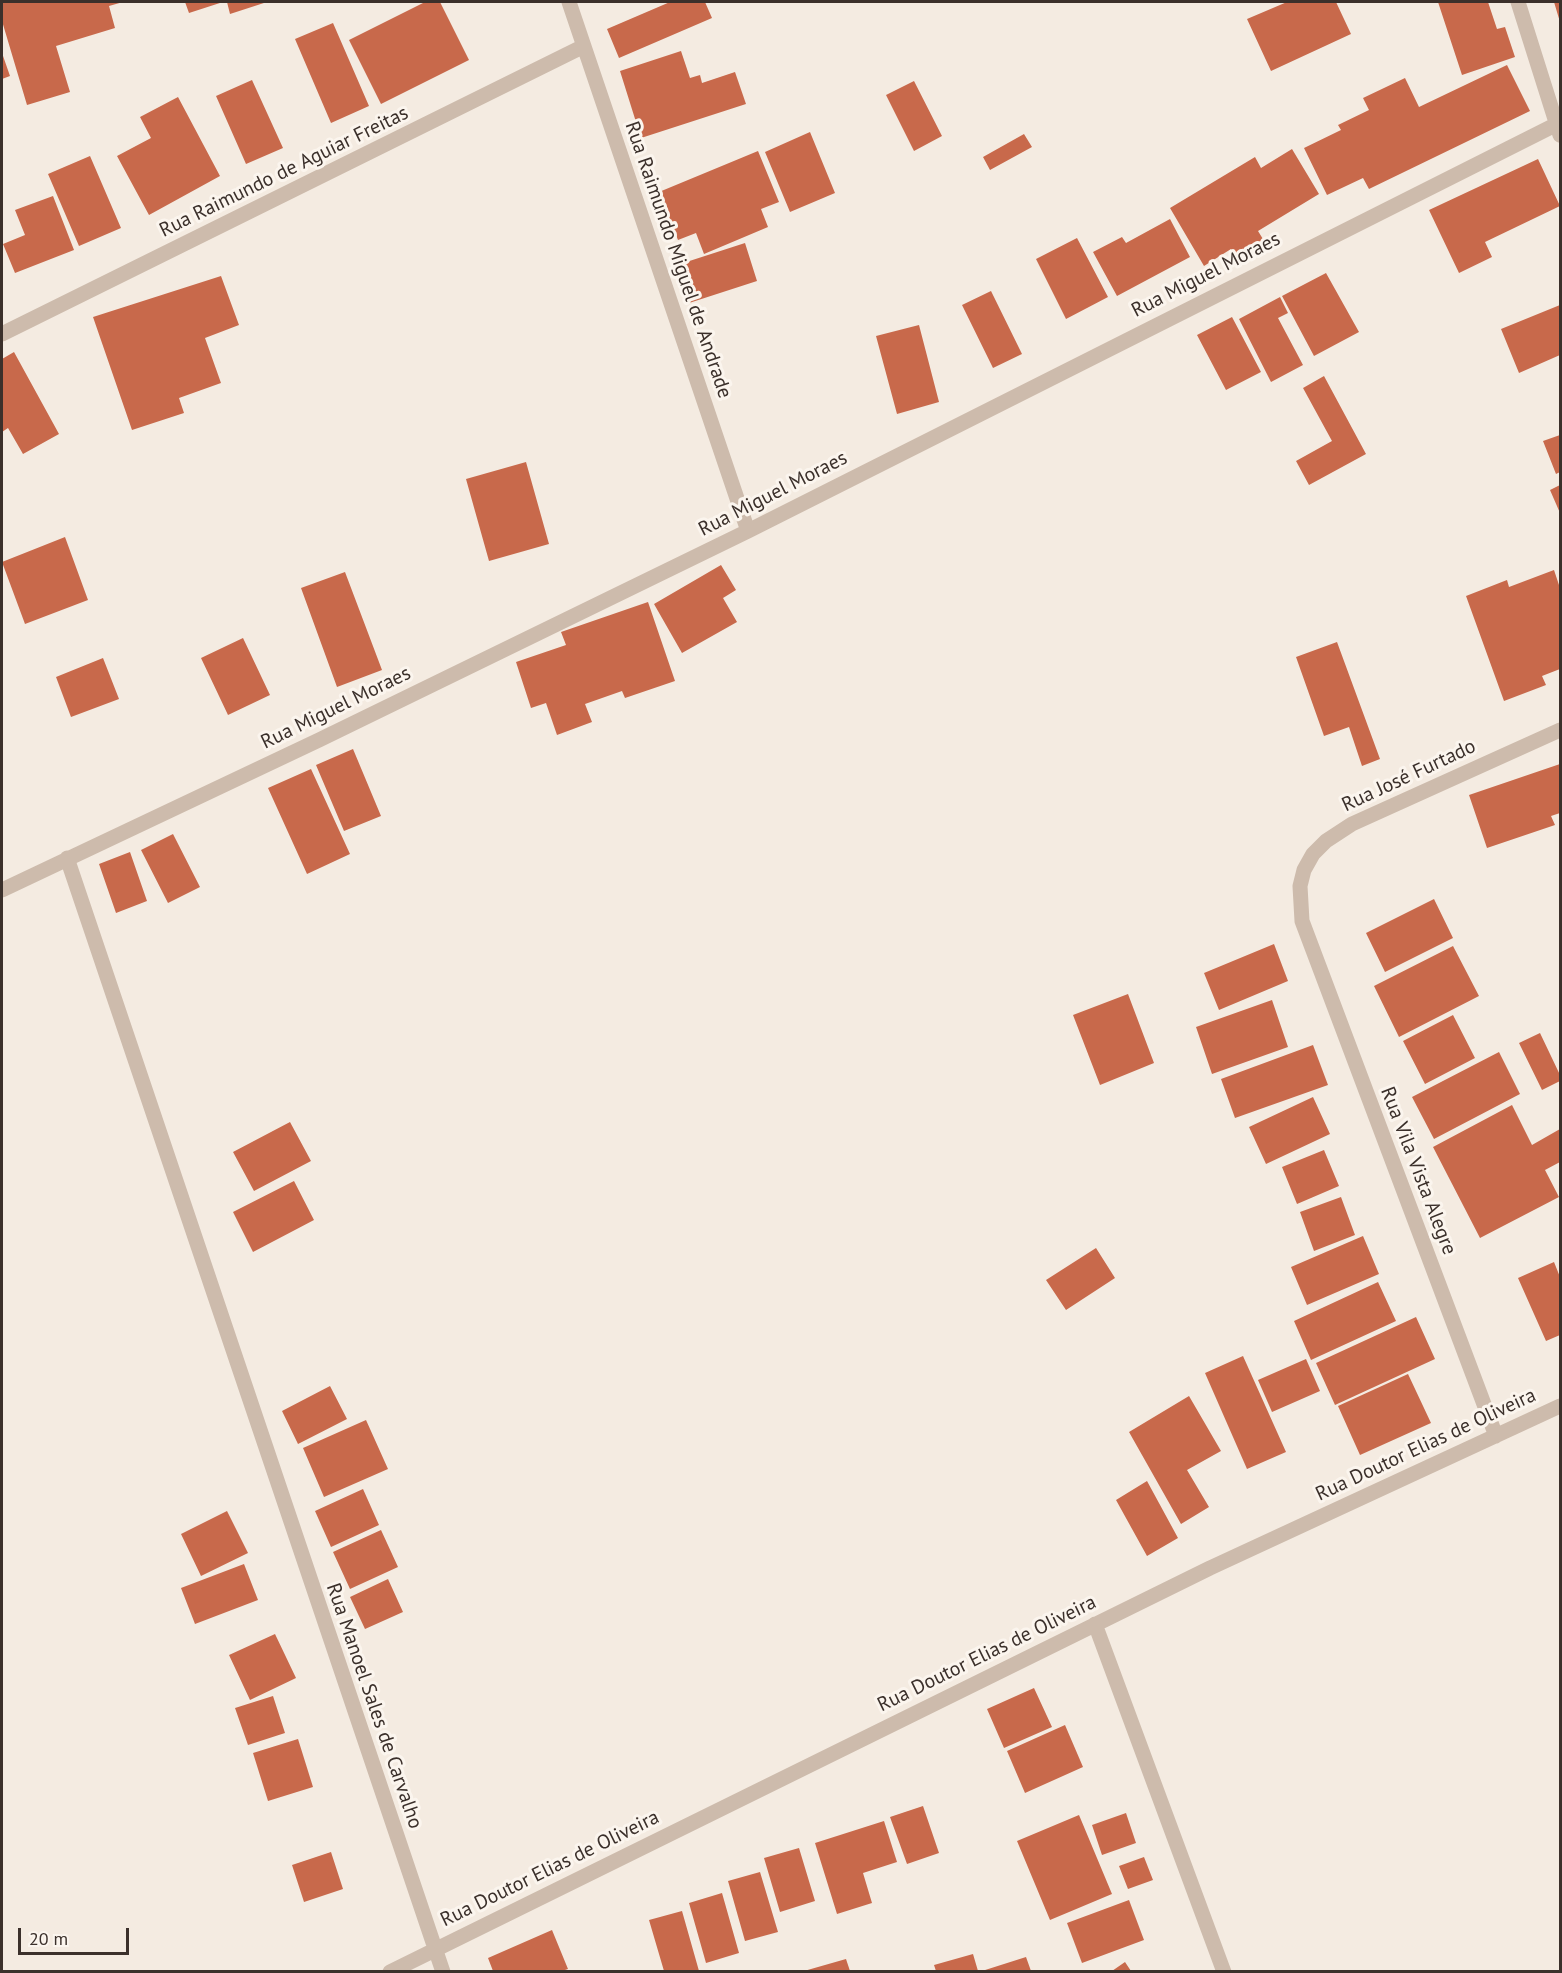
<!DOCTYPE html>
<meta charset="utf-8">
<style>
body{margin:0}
#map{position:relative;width:1562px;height:1973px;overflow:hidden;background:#f4ebe1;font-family:"PT Sans",sans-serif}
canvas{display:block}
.frame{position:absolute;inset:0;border:3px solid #3b302b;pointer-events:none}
.scale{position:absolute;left:18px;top:1928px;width:111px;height:27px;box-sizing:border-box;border:3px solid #3b302b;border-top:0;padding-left:8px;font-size:18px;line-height:21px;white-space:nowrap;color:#3b302b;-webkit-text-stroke:4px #fbf5ee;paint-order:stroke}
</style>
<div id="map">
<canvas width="1562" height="1973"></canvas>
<div class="frame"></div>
<div class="scale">20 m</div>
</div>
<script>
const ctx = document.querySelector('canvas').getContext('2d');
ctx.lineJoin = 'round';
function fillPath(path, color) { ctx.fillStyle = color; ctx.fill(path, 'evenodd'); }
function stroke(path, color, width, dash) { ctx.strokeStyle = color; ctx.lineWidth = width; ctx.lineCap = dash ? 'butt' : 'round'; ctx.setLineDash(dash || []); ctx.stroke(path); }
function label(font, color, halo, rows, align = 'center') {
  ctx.font = font + ' "PT Sans",sans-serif'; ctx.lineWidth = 6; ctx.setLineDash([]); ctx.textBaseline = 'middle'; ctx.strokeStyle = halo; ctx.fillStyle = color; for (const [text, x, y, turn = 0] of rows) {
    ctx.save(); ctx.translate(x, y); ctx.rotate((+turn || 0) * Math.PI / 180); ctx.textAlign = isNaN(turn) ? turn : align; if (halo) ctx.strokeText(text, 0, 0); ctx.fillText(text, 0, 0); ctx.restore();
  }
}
const building = new Path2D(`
 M2 2H123L109 6 115 28 56 46 70 92 27 105 2 21Z
 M185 2H223L189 13Z
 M227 2H267L230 14Z
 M425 2H440L469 60 381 104 349 40Z
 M670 2H705L712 18 619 58 607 29Z
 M1287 2H1336L1351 34 1271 71 1247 19Z
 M1438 2H1488L1497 29 1505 27 1515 57 1462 75Z
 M1554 2H1560V22Z
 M333 23 369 106 331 123 295 39Z
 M681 51 690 78 700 75 702 83 735 72 746 104 641 138 620 71Z
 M2 53 10 76 2 79Z
 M1507 65 1530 111 1369 189 1363 178 1327 195 1304 148 1341 130 1338 125 1369 110 1363 98 1405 78 1419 107Z
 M252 80 283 148 246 164 216 96Z
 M914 81 942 136 914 151 886 95Z
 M178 97 220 176 149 215 117 156 151 138 140 117Z
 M810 132 835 193 790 212 765 152Z
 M1024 134 1032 147 990 170 983 157Z
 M1292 149 1319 194 1258 231 1266 244 1238 260 1231 249 1204 266 1170 208 1255 157 1261 168Z
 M758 151 779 202 761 209 768 227 704 254 696 233 678 240 659 192Z
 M90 156 121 228 79 246 48 174Z
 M1538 159 1560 206 1485 242 1492 257 1459 273 1429 210Z
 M53 196 74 250 15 273 3 244 25 235 15 210Z
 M1170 219 1190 257 1117 296 1093 252 1122 237 1126 243Z
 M1077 238 1108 297 1066 319 1036 259Z
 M745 243 757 281 686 304 674 266Z
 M1326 273 1359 332 1314 356 1282 296Z
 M221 276 239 325 205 338 221 383 179 398 184 413 132 430 93 317Z
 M991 291 1022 354 993 368 962 305Z
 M1280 297 1288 313 1278 318 1303 365 1271 382 1239 319Z
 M1560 305V355L1519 373 1501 329Z
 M1232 317 1261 372 1226 390 1197 335Z
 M919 325 939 402 897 414 876 336Z
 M14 352 59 434 23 454 8 428 2 432V359Z
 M1324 376 1366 454 1309 485 1296 461 1332 441 1303 388Z
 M1560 435V472L1556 474 1543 441Z
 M526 462 549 544 489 561 466 479Z
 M1560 485V513L1550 490Z
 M65 537 88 600 25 624 2 562Z
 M721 565 736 590 723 598 737 622 682 653 654 604Z
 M1554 570 1560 588V669L1542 676 1546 685 1504 701 1466 596 1507 580 1509 587Z
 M345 572 382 670 337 687 301 588Z
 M648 602 675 681 625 698 622 691 585 704 592 722 557 735 546 703 531 708 516 662 566 645 561 632Z
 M243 638 270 695 228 715 201 658Z
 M1337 642 1380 759 1362 766 1349 727 1324 736 1296 657Z
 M103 658 119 699 71 717 56 677Z
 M353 749 381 816 344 831 316 765Z
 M1560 764V813L1551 816 1555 825 1487 848 1469 795Z
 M311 769 350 854 307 874 268 788Z
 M173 834 200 887 168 903 141 850Z
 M130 852 147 901 116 913 99 864Z
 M1434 899 1453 938 1385 972 1366 933Z
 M1274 944 1288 981 1219 1010 1204 973Z
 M1453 946 1479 996 1399 1037 1374 986Z
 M1128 994 1154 1063 1100 1085 1073 1015Z
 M1272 1000 1288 1047 1212 1074 1196 1027Z
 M1453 1015 1475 1058 1425 1084 1403 1041Z
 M1540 1033 1560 1075V1081L1542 1090 1519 1043Z
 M1313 1045 1328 1085 1235 1118 1221 1079Z
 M1499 1052 1520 1094 1434 1139 1412 1097Z
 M1313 1097 1330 1134 1266 1164 1249 1127Z
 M1512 1105 1532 1145 1560 1129V1162L1545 1170 1559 1197 1480 1238 1433 1147Z
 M290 1122 311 1161 254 1191 233 1152Z
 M1324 1150 1339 1186 1297 1204 1282 1167Z
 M294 1181 314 1220 253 1252 233 1212Z
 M1341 1197 1355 1235 1314 1251 1300 1212Z
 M1363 1236 1379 1274 1307 1305 1291 1267Z
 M1096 1248 1115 1278 1066 1310 1046 1280Z
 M1554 1262 1560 1277V1335L1546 1341 1518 1278Z
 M1378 1282 1396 1321 1311 1360 1294 1321Z
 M1416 1317 1435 1359 1335 1405 1316 1363Z
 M1243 1356 1286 1452 1247 1469 1205 1373Z
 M1306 1359 1320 1391 1272 1412 1258 1380Z
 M1408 1374 1431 1423 1360 1455 1338 1406Z
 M330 1386 347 1419 298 1444 282 1411Z
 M1189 1396 1221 1451 1187 1470 1209 1507 1181 1524 1129 1432Z
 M366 1420 388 1469 324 1497 303 1448Z
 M1147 1481 1178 1538 1147 1556 1116 1500Z
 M363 1489 379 1525 331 1547 315 1511Z
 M227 1511 248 1553 201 1576 181 1534Z
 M381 1530 398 1567 350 1589 333 1552Z
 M244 1564 258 1600 195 1624 181 1588Z
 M388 1579 403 1612 365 1629 350 1597Z
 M275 1634 296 1678 250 1700 229 1655Z
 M1034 1688 1052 1727 1004 1748 987 1709Z
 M273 1696 285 1733 248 1745 235 1708Z
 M1065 1725 1083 1767 1025 1793 1007 1751Z
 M298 1739 313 1787 268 1801 253 1753Z
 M923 1806 939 1853 907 1864 890 1817Z
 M1126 1813 1136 1843 1102 1855 1092 1825Z
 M1079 1815 1112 1894 1050 1920 1017 1841Z
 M884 1821 897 1862 863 1873 872 1903 837 1914 815 1843Z
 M799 1848 815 1901 780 1912 764 1858Z
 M331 1852 343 1889 304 1902 292 1865Z
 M1144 1857 1153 1880 1128 1889 1119 1866Z
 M760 1872 778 1932 745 1941 728 1881Z
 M722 1893 739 1953 706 1963 689 1903Z
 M1129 1900 1144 1940 1082 1963 1067 1923Z
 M682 1911 699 1971H664L649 1920Z
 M552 1930 568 1969 562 1971H493L488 1958Z
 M973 1954 978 1971H936L934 1965Z
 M1026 1957 1031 1971H982Z
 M846 1959 850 1971H804Z
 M1125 1962 1131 1971H1112Z`);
const minor = new Path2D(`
 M569 2 748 531
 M1518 2 1560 135
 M2 334 584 46
 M67 858 443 1972
 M2 890 319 740 748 531 1557 124
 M1496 1436 1302 921 1300 886 1304 870 1313 854 1326 841 1352 824 1560 730
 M1095 1624 1224 1972
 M390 1972 1210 1568 1560 1406`);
const streetNames = [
 ["Rua Raimundo de Aguiar Freitas",284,172,-26],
 ["Rua Raimundo Miguel de Andrade",678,260,71],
 ["Rua Miguel Moraes",1206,275,-27],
 ["Rua Miguel Moraes",773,494,-27],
 ["Rua Miguel Moraes",336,708,-26],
 ["Rua José Furtado",1409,776,-25],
 ["Rua Vila Vista Alegre",1418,1171,69],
 ["Rua Doutor Elias de Oliveira",1426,1445,-25],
 ["Rua Doutor Elias de Oliveira",987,1654,-26],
 ["Rua Manoel Sales de Carvalho",374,1706,71],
 ["Rua Doutor Elias de Oliveira",550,1869,-26]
];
fillPath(building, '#c8694b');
stroke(minor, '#cdbbac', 15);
label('20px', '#3b302b', '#fbf5ee', streetNames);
</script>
